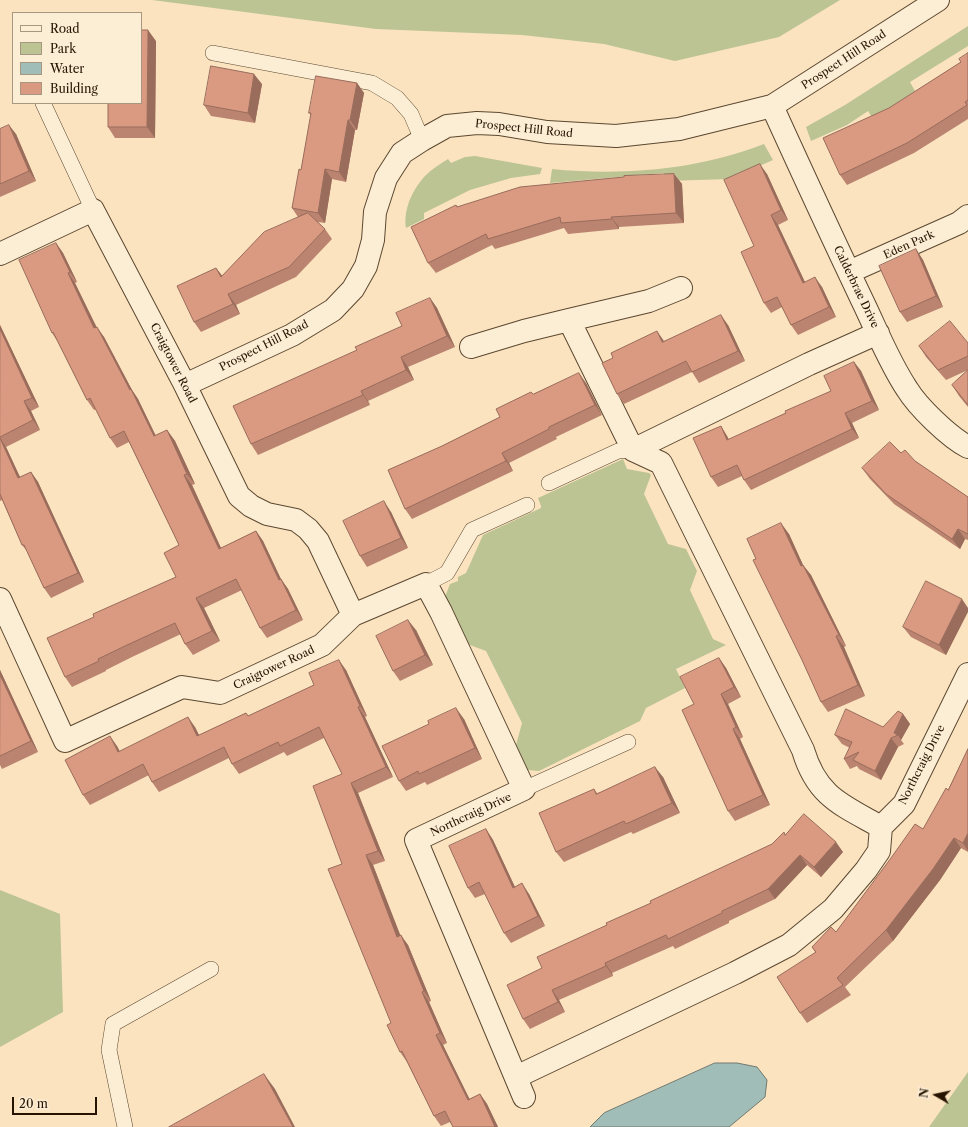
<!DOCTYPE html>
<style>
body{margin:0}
#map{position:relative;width:968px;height:1127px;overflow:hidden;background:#fbe3bf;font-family:"Libre Caslon Text",serif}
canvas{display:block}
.legend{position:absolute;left:12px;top:12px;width:130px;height:92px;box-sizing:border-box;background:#fcedd5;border:1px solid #a79680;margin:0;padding:5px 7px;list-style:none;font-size:12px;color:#271400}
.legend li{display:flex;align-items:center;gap:8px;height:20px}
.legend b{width:20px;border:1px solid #a79680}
.north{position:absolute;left:916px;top:1075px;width:40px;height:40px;-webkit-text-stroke:3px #fcedd5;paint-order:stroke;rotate:279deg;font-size:11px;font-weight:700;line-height:16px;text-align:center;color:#271400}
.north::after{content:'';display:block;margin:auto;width:14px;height:18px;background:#271400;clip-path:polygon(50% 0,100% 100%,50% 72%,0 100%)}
.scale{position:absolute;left:12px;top:1097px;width:85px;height:18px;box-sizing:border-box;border:2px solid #271400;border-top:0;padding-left:5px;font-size:12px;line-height:14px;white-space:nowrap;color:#271400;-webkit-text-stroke:3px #fcedd5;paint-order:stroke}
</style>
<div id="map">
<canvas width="968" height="1127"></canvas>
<ul class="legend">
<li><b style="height:5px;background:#fcedd5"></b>Road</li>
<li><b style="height:11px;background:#bcc494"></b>Park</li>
<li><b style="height:11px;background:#a0bdb8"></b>Water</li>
<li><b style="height:11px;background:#da9a82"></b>Building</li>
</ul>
<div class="north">N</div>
<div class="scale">20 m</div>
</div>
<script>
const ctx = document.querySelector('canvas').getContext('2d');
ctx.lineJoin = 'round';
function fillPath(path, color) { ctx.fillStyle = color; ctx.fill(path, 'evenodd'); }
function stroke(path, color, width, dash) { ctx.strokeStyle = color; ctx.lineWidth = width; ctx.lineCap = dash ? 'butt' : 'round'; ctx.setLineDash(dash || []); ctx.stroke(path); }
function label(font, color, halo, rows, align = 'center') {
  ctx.font = font + ' "Libre Caslon Text",serif'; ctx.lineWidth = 4; ctx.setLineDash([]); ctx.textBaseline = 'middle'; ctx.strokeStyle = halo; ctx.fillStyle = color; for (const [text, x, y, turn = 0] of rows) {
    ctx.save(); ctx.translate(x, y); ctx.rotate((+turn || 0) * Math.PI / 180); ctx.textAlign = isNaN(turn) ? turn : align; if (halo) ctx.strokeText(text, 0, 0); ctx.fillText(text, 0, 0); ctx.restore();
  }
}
const green = new Path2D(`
 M152 0H840L779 37 675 61 604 44 522 35 376 29Z
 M968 26V46L910 82 915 91 873 119 868 111 847 125 811 141 806 127 845 105Z
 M764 144 773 160 730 179 665 181 664 173 550 183 552 169C623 176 697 170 764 144Z
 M475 156 542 168 540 174 511 178 470 190 424 213V219L406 228C403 209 413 189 425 176 432 169 440 164 448 159L451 163 465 157Z
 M623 459 627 469 649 473 651 475 644 494 668 544 686 549 697 571 690 590 713 639 726 645 676 669 685 688 646 708 640 721 539 771 527 770 516 745 522 723 486 651 467 644 445 597 450 584 458 581V577L466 573 483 535 541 508V506L538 498Z
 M0 890 60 914 63 1012 0 1047Z
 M968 1072V1127H929Z`);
const water = new Path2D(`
 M715 1063H737L757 1067 767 1080 765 1097 729 1127H590L604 1113Z`);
const service = new Path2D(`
 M213 53 372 83 397 98 411 114 422 140
 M43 103 93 210
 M549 483 618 451 633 450
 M426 584 447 573 472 530 527 505
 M524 789 628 742
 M125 1127 109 1050 113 1024 211 969`);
const minor = new Path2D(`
 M772 106C802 172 832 237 863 302 877 331 889 362 907 389 918 407 949 437 968 447
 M0 254 93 210 185 385 239 496 251 506 267 514 296 520 308 529 318 541 353 615 322 645 220 693 182 687 65 741 0 599
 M849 272 959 223 968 216
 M569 320 649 301 681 288
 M878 333 809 364 633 450 661 463 803 750C817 797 842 805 881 827
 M471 347 524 331 569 320 633 450
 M185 385 292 335 333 310 353 289 366 266 373 240 375 212 386 178 402 153 422 140 447 126 477 123 499 124 547 132 616 136 679 129 772 106 938 0
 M353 615 426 584 441 612 524 789 416 840 524 1097
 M516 1077 735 973 789 945 833 909 866 870 879 851 881 827 904 804 968 674`);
const wall = new Path2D(`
 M156 41 155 138H115L108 127Z
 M968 53V119L914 153 847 185 840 175 889 108 961 62Z
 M357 83 364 93 357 130H355L346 182 332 179 325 223 318 222 325 229 332 239 296 277 236 305 240 314 201 332 194 322 216 268 222 276 298 217 292 208 301 170 311 115 309 113Z
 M262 84 255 123 211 116 204 105Z
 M0 129 16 134 36 181 0 197Z
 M674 174 682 184 684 223 619 227V229L568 234 564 228 495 249 492 245 436 273 428 263 456 205 458 207Z
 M767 174 788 220 778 225 805 282 822 287 836 317 798 335 791 325 782 307 771 313 764 303Z
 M56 243 63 253 77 282 75 283 96 327 104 337 132 390 138 399 156 436 167 430 175 441 195 484 192 485 221 548 256 531 263 541 281 579 288 589 303 620 267 638 260 628 242 590 204 608 220 641 193 655 185 644 181 634 132 657 106 670V671L72 687 65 677 94 617 176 577 179 545 129 442 117 448 110 438 96 409 94 410 87 400 58 342 52 333Z
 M916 249 923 260 943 307 907 322 900 312Z
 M430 298 437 308 455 347 408 367 414 380 368 401 370 405 258 455 251 444 357 350 402 326Z
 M0 325 39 407 31 411 40 430 6 447 20 477 31 472 38 482 84 582 51 598 44 588 27 551 22 545 2 500 0 501Z
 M728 325 745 361 699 383 692 372 624 404 617 394 664 341Z
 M968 343V370L946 380 926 357 919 346Z
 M854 362 861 371 879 410 852 423 859 438 751 490 744 480 742 476 718 487 711 477 721 426 727 436 729 440 831 391Z
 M968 370V407L959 396 952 385Z
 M586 383 602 415 556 437 557 439 509 463 513 471 412 519 405 509 442 446 500 417 533 394Z
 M901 453 915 461 968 497V540L965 539 960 549 894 504 870 479 862 468Z
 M391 512 408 548 367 567 360 556Z
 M789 534 803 565 811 575 846 646 844 647 865 696 828 712 821 702 802 660 756 559Z
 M968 608 946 655 911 637 903 627Z
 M416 630 433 665 400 681 393 671Z
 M719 658 726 668 741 697 728 704 743 737 740 739 770 805 735 821 728 811 694 704Z
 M0 670 38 752 2 769 0 765Z
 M346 670 367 716 365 717 393 777 358 793 385 861 373 865 400 936 408 945 431 1001 429 1002 447 1043 443 1045 469 1099 480 1094 487 1104 498 1127H453L450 1122 441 1126 434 1116 407 1062 400 1052 342 864V774L324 738 287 756 284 752 239 774 232 764 229 758 159 792 152 782 149 775 90 805 83 795 117 746 120 752 195 727 199 735 246 713 248 716Z
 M903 714 910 724 901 740 904 744 898 747 881 780 859 769 857 766 850 769 844 759 850 748 842 744 835 735 883 727Z
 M464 719 482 759 427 785 425 782 406 791 399 781Z
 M968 749V852L961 848 940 880 893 941 845 987 851 995 807 1023 800 1013 815 952 812 947 836 932 923 829 948 790Z
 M663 777 680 813 633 834 631 832 564 862 556 852 594 789 597 793Z
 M486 829 493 840 515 887 529 894 545 926 511 943 504 933 485 894 475 898 468 888Z
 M772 844 843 852 821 877 807 865 775 899 729 921V923L675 949 673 946 612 973 613 976 559 1000 565 1012 530 1029 523 1019 542 968 607 925 651 903Z`);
const shadedWall = new Path2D(`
 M148 30 156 41 155 138 147 127Z
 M254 74 262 84 255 123 248 113Z
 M357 83 364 93 357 130 350 120Z
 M348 120 355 130 346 182 339 172Z
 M9 125 16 134 36 181 29 171Z
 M760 164 767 174 788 220 781 210Z
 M325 169 332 179 325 223 318 213Z
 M674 174 682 184 684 223 676 213Z
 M771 215 778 225 810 293 803 283Z
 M611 217 619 227V229L612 219Z
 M56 243 63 253 77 282 70 272Z
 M916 249 923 260 943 307 936 296Z
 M216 268 224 278 221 277Z
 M68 273 75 283 102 338 94 328Z
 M815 277 822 287 836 317 829 307Z
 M228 294 236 305 240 314 233 304Z
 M430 298 437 308 455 347 447 336Z
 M721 315 728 325 745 361 738 351Z
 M0 325 39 407 32 398 0 329Z
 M97 327 104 337 132 390 138 399 161 447 154 436Z
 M657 331 664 341 662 342Z
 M401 357 408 367 414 380 406 370Z
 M854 362 861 371 879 410 872 401Z
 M579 373 586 383 602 415 595 405Z
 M361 391 368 401 370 405 363 395Z
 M24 401 31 411 40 430 33 420Z
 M845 413 852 423 859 438 852 429Z
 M721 426 727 436 734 450 727 440Z
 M167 430 175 441 195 484 187 474Z
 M0 438 6 447 25 488 18 478Z
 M502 453 509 463 513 471 506 461Z
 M31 472 38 482 84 582 78 573Z
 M184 475 192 485 226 559 219 549Z
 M384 501 391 512 408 548 401 538Z
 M781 523 789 534 808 576 801 566Z
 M958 529 965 539 960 549 952 539Z
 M256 531 263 541 286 590 279 580Z
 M803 565 811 575 846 646 839 635Z
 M281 579 288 589 303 620 296 610Z
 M196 598 204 608 220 641 212 631Z
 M962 599 968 608V612L946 655 939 645Z
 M408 620 416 630 433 665 425 655Z
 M836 636 844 647 865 696 858 685Z
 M719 658 726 668 741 697 734 687Z
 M339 660 346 670 367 716 360 706Z
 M0 670 38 752 31 741 0 675Z
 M721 694 728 704 743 737 736 727Z
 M358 707 365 717 393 777 386 767Z
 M456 708 464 719 482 759 475 748Z
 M903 714 910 724 901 740 898 735 894 733Z
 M188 717 195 727 204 746 197 736Z
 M733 729 740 739 770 805 763 795Z
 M110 736 117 746 125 762 118 752Z
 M891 738 898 747 881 780 875 771Z
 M655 767 663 777 680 813 672 803Z
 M351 783 358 793 385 861 378 851Z
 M486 829 493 840 520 898 513 888Z
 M968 833V851L963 843Z
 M954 838 961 848 940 880 893 941 886 930Z
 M836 842 843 852 821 877 814 867Z
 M366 855 373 865 405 947 397 937Z
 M800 855 807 865 775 899 768 889Z
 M522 883 529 894 545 926 538 916Z
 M401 935 408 945 431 1001 424 991Z
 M605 963 612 973 613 976 606 966Z
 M552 990 559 1000 565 1012 558 1002Z
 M422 992 429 1002 447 1043 440 1033Z
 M436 1035 443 1045 475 1110 468 1100Z
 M264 1074 275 1089 295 1127H293Z
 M480 1094 487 1104 498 1127H495Z`);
const building = new Path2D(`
 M141 30H148L147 127H108V103H141Z
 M968 53V100L965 102 967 105 907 143 840 175 823 138 889 108 961 62 959 59Z
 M211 66 254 74 248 113 204 105Z
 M316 76 357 83 350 120H348L339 172 325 169 318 213 292 208 299 169 301 170 311 113H309Z
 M9 125 29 171 0 184V129Z
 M760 164 781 210 771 215 803 283 815 277 829 307 791 325 777 297 764 303 741 252 754 246 724 180Z
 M674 174 676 213 611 217 612 219 561 223 560 217 488 239 486 234 428 263 411 227 456 205 457 207 520 187 624 177V176Z
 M308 213 325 229 289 267 228 294 233 304 194 322 177 286 216 268 221 277 264 232Z
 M56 243 70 272 68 273 94 328 97 327 130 390 131 389 154 436 167 430 187 474 184 475 219 549 256 531 279 580 281 579 296 610 260 628 236 579 196 598 212 631 185 644 175 623 125 646 98 659 99 661 65 677 47 638 94 617 93 614 176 577 164 553 179 545 124 431 110 438 90 398 87 400 53 332 52 333 19 260Z
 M916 249 936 296 900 312 879 266Z
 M430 298 447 336 401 357 406 370 361 391 363 395 251 444 233 406 357 350 355 347 402 326 396 313Z
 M721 315 738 351 692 372 686 361 617 394 602 363 613 358 611 353 657 331 662 342Z
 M950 321 968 343V356L938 370 919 346Z
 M0 329 32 398 24 401 33 420 0 437Z
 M854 362 872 401 845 413 852 429 744 480 737 465 711 477 693 438 721 426 727 440 786 413 785 411 831 391 824 376Z
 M968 370V405L952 385Z
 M579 373 595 405 549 427V429L502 453 506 461 405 509 388 470 442 446 500 417 496 409 531 392 533 394Z
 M0 438 18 478 31 472 78 573 44 588 24 545H22L0 494Z
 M890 442 901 453 905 450 915 461 968 497V534L958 529 952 539 886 494 862 468Z
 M384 501 401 538 360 556 343 521Z
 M781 523 801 566 803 565 839 635 836 636 858 685 821 702 802 660 753 560 756 559 747 539Z
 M926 581 962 599 939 645 903 627Z
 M408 620 425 655 393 671 376 636Z
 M719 658 734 687 721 694 736 727 733 729 763 795 728 811 682 710 694 704 680 677Z
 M339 660 360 706 358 707 386 767 351 783 378 851 366 855 397 937 401 935 424 991 422 992 440 1033 436 1035 468 1100 480 1094 495 1127H453L445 1111 434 1116 402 1051 400 1052 387 1025 391 1023 328 869 342 864 313 786 342 774 319 727 280 746 278 742 232 764 224 747 152 782 143 764 83 795 65 760 110 736 118 752 188 717 197 736 246 713 248 716 314 685 309 673Z
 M0 675 31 741 0 756Z
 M456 708 475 748 419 774 418 771 399 781 382 746 429 724 428 721Z
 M846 709 883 727 898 711 903 714 894 733 898 735 891 738 875 771 853 760 859 752 844 759 852 742 835 735Z
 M968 749V833L963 843 954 838 933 869 886 930 837 978 843 985 800 1013 777 977 816 952 812 947 831 927 836 932 891 858 915 824 923 829 946 788 948 790Z
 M655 767 672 803 626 824 624 821 556 852 539 813 594 789 596 794Z
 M804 814 836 842 814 867 800 855 768 889 722 911V913L668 939 666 935 605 963 606 966 552 990 558 1002 523 1019 507 985 542 968 537 957 607 925 606 923 651 903 650 901 772 844 784 832 785 835Z
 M486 829 513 888 522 883 538 916 504 933 479 882 468 888 449 846Z
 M264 1074 293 1127H169Z`);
const streetNames = [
 ["Prospect Hill Road",844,60,-33],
 ["Prospect Hill Road",524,129,6],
 ["Eden Park",909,245,-24],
 ["Calderbrae Drive",856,287,64],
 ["Prospect Hill Road",264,346,-27],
 ["Craigtower Road",173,363,63],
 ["Craigtower Road",274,668,-25],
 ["Northcraig Drive",922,765,-63],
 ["Northcraig Drive",471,815,-25]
];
fillPath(green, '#bcc494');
fillPath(water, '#a0bdb8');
stroke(water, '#70796e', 1);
stroke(service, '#5c4830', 16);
stroke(minor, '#5c4830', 24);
stroke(service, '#fcedd5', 15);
stroke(minor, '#fcedd5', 22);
fillPath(wall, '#bb8470');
fillPath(shadedWall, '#996c5b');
fillPath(building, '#da9a82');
stroke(building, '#996c5b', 1);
label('11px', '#271400', '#fcedd5', streetNames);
</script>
